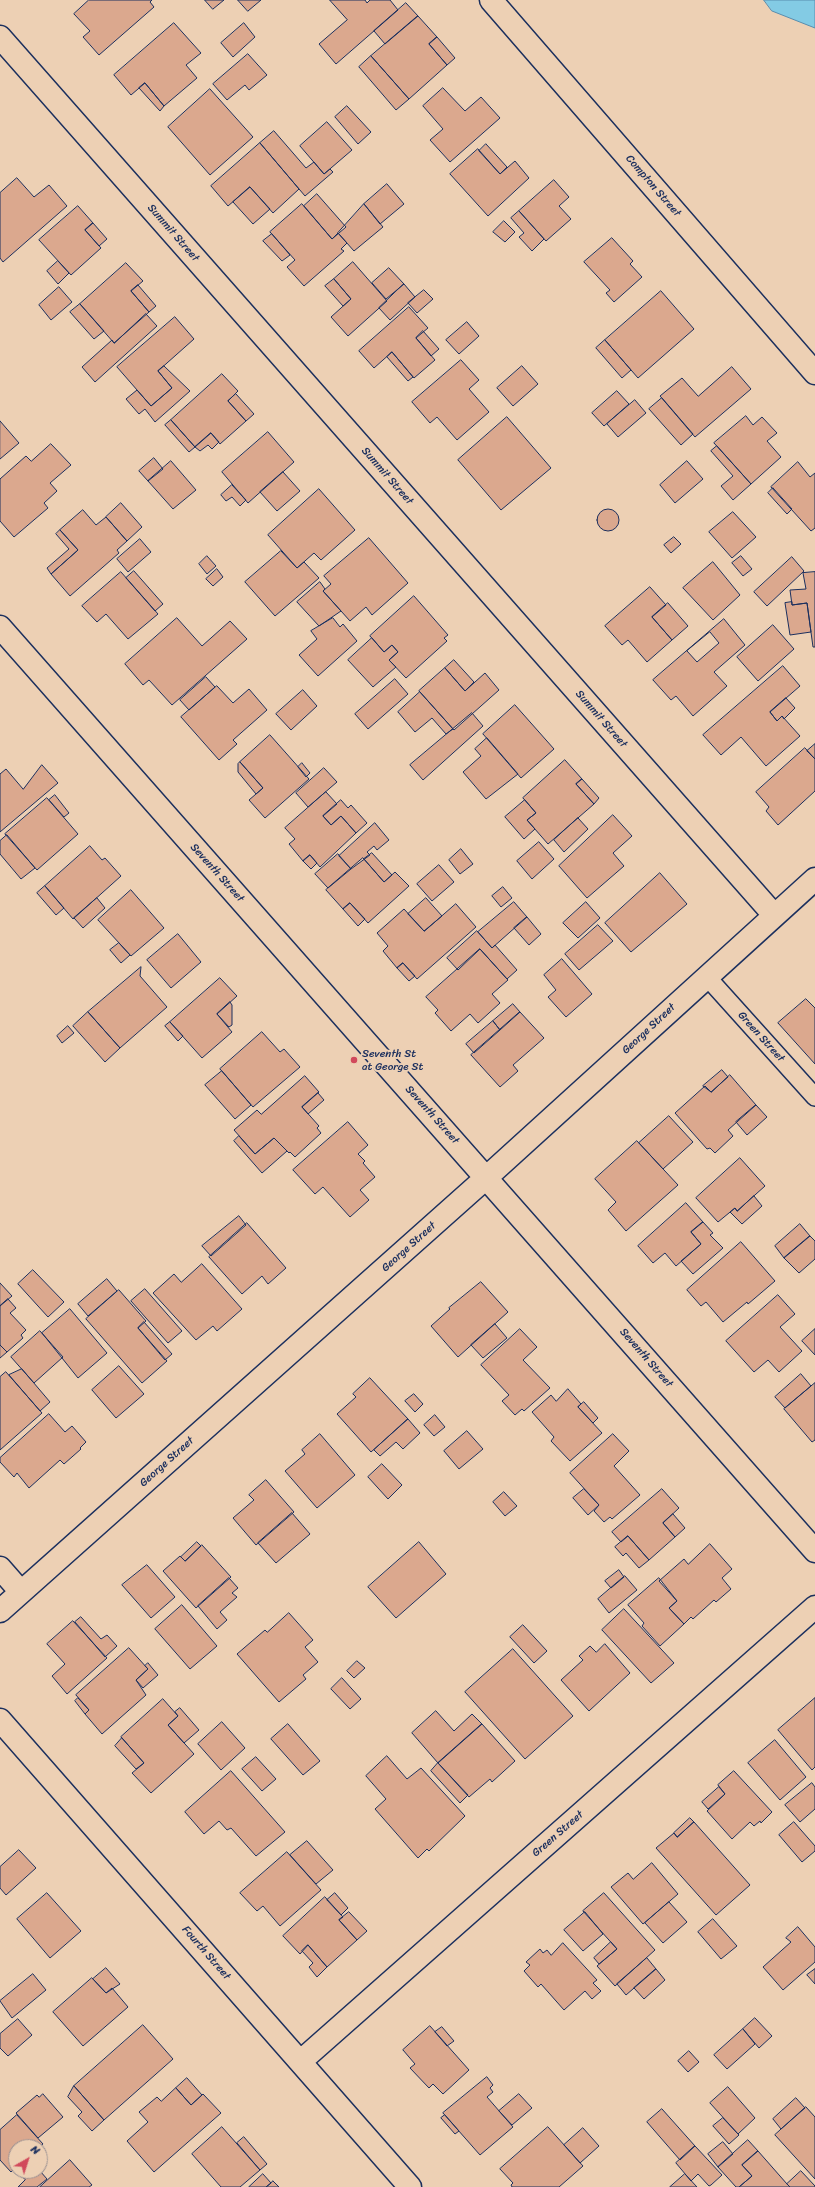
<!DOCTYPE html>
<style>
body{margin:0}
#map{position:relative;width:815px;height:2187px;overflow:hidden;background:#edd0b4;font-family:Sriracha,sans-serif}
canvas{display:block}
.north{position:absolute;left:8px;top:2139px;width:40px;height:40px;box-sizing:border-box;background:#edd0b4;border:1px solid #999092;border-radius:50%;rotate:39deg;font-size:11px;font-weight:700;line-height:16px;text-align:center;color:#1b2f5e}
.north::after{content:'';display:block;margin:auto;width:14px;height:18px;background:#d1495b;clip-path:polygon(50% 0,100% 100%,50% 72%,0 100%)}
</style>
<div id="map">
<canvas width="815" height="2187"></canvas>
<div class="north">N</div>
</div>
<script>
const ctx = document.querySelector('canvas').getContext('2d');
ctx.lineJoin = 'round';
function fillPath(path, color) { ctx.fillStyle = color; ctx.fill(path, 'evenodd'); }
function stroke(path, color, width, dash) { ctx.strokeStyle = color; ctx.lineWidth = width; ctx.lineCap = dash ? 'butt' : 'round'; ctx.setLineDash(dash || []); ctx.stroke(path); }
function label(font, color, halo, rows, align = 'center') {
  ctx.font = font + ' Sriracha,sans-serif'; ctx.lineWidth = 4; ctx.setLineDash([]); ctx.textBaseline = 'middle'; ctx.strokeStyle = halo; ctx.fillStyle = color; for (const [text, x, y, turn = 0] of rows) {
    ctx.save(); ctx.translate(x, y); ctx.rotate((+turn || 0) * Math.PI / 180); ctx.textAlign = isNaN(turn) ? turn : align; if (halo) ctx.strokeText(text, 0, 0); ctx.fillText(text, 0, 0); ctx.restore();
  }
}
const water = new Path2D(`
 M764 0H815V28L772 11Z`);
const building = new Path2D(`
 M89 0H152L150 2 154 7 99 55 83 37 90 31 74 14Z
 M205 0H224L213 9Z
 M238 0H261L248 11Z
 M330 0H365L367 3 370 0H390L398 10 336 64 319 44 347 20Z
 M406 3 418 16 385 44 374 31Z
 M418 16 437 37 429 44 447 65 409 99 371 56Z
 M174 23 201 53 186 65 197 78 164 106 145 83 131 95 114 75Z
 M244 23 255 37 233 57 221 43Z
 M437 37 455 58 447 65 429 44Z
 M248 54 267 75 249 90 245 85 227 100 213 84Z
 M371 56 409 99 396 110 359 67Z
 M145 83 164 106 160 111 139 88Z
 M443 88 465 111 481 97 500 118 450 162 430 140 443 129 423 106Z
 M210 89 253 137 210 175 168 127Z
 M347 106 371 132 358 144 335 117Z
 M327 122 352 150 324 174 300 146Z
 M274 131 306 168 314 162 324 174 330 169 333 172 305 196 260 143Z
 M260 143 299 189 273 213 250 187 228 206 211 186Z
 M486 144 507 167 500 174 479 151Z
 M478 149 500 174 515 161 529 178 488 216 450 174Z
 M17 178 34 197 49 185 67 206 3 262 0 258V193Z
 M554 180 569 197 559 206 571 219 546 241 519 211Z
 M387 184 404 204 380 224 364 204Z
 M250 187 270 209 253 224 233 202Z
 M317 194 346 227 332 239 304 206Z
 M302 204 332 239 338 233 347 243 341 249 344 251 304 286 287 267 295 260 270 232Z
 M364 204 383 227 354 251 338 233Z
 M78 206 93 223 85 230 101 248 71 275 39 240Z
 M519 211 544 239 532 251 519 237 524 233 511 218Z
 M504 221 515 232 505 242 493 232Z
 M93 223 107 239 99 246 85 230Z
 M272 234 290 255 282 261 263 241Z
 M612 238 633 261 630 264 642 277 614 302 606 293 610 290 584 262Z
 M58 261 69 273 58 284 47 271Z
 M353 262 387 301 348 336 331 317 351 299 334 279Z
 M126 263 143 281 131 291 149 312 114 343 80 304Z
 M389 268 404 284 386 299 372 283Z
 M334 279 351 299 343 306 325 286Z
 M404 284 415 297 390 320 379 308Z
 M138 285 156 306 149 312 131 291Z
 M59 287 72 302 51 320 39 305Z
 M424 290 433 299 417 313 408 303Z
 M661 291 694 329 638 378 605 340Z
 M80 304 104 331 94 339 70 312Z
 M409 307 428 328 416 338 435 360 414 378 392 352 374 368 359 351Z
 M146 314 157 326 95 382 82 367 112 340 114 343Z
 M175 317 194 339 158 371 172 388 151 406 117 367Z
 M467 322 479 336 459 354 446 340Z
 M423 331 439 349 431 356 416 338Z
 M605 340 631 370 622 378 596 348Z
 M392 352 413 377 408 381 387 357Z
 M461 360 479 380 469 389 489 412 457 440 437 417 430 423 412 402Z
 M164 366 190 391 155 422 145 409 139 414 126 399 137 390 151 406 172 388 158 371Z
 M522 366 538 384 513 406 497 388Z
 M732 367 751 389 695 437 660 396 682 378 698 396Z
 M222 374 238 391 228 401 246 421 220 444 211 433 195 447 171 420Z
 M617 391 629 404 604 426 592 413Z
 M236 394 254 414 246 421 228 401Z
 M662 398 693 434 681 445 649 409Z
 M635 400 646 413 618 437 607 424Z
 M746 416 753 425 762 417 777 433 767 441 781 457 751 484 714 443Z
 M507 417 551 468 501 510 458 460Z
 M171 420 195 447 189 452 165 425Z
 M0 421 19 443 0 459Z
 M268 432 294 462 248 503 222 472Z
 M211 433 219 442 212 449 208 445 200 451 195 447Z
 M51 444 71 465 50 483 57 491 44 503 48 508 14 537 0 521V479L26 456 31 461Z
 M717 446 751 484 733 500 721 486 733 476 711 451Z
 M154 458 163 469 148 481 139 471Z
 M171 461 196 490 173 509 148 481Z
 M687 461 703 479 675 503 660 485Z
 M798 462 810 477 815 473V528L811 531 771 487Z
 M283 472 300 491 277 511 260 492Z
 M232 485 246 500 240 506 232 497 226 501 221 495Z
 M773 488 792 509 787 514 768 493Z
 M319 489 355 530 321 560 314 553 297 568 268 535Z
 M121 503 142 527 127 541 106 517Z
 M597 520a11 11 0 1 1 22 0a11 11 0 1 1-22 0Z
 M83 510 96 525 106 517 127 541 117 550 119 553 70 596 51 574 78 550 60 530Z
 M733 512 756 537 732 558 709 532Z
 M60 530 78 550 51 574 47 568 69 549 56 534Z
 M674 537 681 544 671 553 664 545Z
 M369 538 408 583 372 615 366 607 350 621 323 591 331 584 324 576Z
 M140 539 151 552 128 572 117 559Z
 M281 551 297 568 304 562 319 578 275 616 245 582Z
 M207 556 216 566 207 574 199 564Z
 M741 556 752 569 743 576 732 563Z
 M792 557 804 571 767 606 754 592Z
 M713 562 740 595 713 620 683 588Z
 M217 569 223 577 213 586 206 579Z
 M134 571 163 604 155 611 126 578Z
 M121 572 158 614 128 639 106 614 97 622 82 606Z
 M815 572V647H813L807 603 792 605 790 590 806 589 803 573Z
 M320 582 325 589 323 591 341 611 319 626 297 602Z
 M650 587 666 605 652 617 672 640 647 662 628 640 622 645 605 626Z
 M414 596 448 635 444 638 447 641 406 678 389 660 398 652 392 645 384 652 370 636Z
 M792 602V605L807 603 811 632 790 635 785 603Z
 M668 603 688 626 672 640 652 617Z
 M177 618 202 646 230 621 247 639 172 705 149 680 143 685 125 664Z
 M333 618 340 627 343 624 357 641 318 676 299 655 317 639 311 631Z
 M724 619 745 645 714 672 727 686 693 716 676 696 671 700 653 680Z
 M773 625 794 649 758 681 737 657Z
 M710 632 719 643 697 662 687 651Z
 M372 638 384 652 392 645 398 652 389 660 396 667 373 687 348 660Z
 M454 660 474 682 465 691 445 668Z
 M783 666 800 686 770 712 777 721 782 716 800 736 766 766 741 737 721 755 703 735Z
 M445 668 465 691 485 673 499 690 454 730 419 691Z
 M206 677 215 687 189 710 180 700Z
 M395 679 408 694 368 729 355 714Z
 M217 686 233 703 249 689 267 710 233 740 237 744 219 760 181 717Z
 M303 690 317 706 291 730 276 714Z
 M420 692 453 729 446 734 432 718 415 732 398 712Z
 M786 698 795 708 784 719 782 716 777 721 770 712Z
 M515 705 554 749 521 778 483 734Z
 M472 713 483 726 423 780 410 765Z
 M270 735 309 779 265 818 249 800 263 788 240 762Z
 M487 738 518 774 486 799 463 772 481 756 475 749Z
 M815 744V759L807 751Z
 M805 748 815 759V791L778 825 766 811 769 807 756 792Z
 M565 760 582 779 576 784 594 804 548 844 527 820 536 813 523 798Z
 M240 762 263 788 256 794 238 772V764Z
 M302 763 310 773 306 777 298 767Z
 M42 765 58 783 0 832V774L6 769 23 789Z
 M324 768 337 782 308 807 296 793Z
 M582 779 599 798 594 804 576 784Z
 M326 792 337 804 323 816 331 825 341 816 356 833 320 867 310 855 303 861 289 844 295 839 285 828Z
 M55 795 69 813 64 817 49 800Z
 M47 798 78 834 37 870 5 834Z
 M341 800 348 808 351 805 367 823 356 833 341 816 331 825 323 816Z
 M525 800 536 813 527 820 535 829 524 839 505 817Z
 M613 815 632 836 613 853 624 866 587 898 559 866Z
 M578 818 588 829 564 852 554 840Z
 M375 823 389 840 377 850 374 846 367 852 370 855 351 869 339 856Z
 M7 835 35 868 21 879 0 854V841Z
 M539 842 554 859 532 879 517 861Z
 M90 846 102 860 105 858 121 876 73 919 45 886Z
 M461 849 473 864 460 874 449 860Z
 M372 853 392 875 384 882 364 859Z
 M338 854 351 869 328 888 315 874Z
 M310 855 317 863 311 869 303 861Z
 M363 858 384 882 395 872 409 886 368 923 350 903 343 909 326 890Z
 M439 865 454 882 432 901 417 884Z
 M660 873 687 904 631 952 605 923Z
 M45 886 64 908 56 915 37 893Z
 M503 887 512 898 501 907 492 896Z
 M131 890 164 928 131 956 98 920Z
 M97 898 105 908 83 928 74 918Z
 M426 898 442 916 424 931 408 914Z
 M514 902 527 917 492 948 478 932Z
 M586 902 600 918 578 938 563 923Z
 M350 903 365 919 358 926 343 909Z
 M456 904 476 927 417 979 403 963 397 968 383 951 388 946 377 933 404 909 424 931Z
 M527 917 541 934 529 945 514 928Z
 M598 925 613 941 579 970 565 954Z
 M477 931 492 948 495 945 517 970 507 979 480 949 458 970 447 958Z
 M178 934 201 962 171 988 147 960Z
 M119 943 130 955 121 963 110 950Z
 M480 949 508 980 492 994 500 1003 478 1023 470 1014 451 1031 435 1013 438 1010 426 997Z
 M562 959 592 994 566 1017 548 997 556 990 544 975Z
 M403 963 415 976 409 981 397 968Z
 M141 967 140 976 167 1007 120 1048 88 1012Z
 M220 978 237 996 217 1014 232 1032 202 1058 170 1022Z
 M806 999 815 1008V1064L778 1023Z
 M230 1002 232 1005V1025L229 1027 217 1014Z
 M513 1004 520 1012 500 1030 493 1021Z
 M88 1012 120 1048 105 1062 73 1026Z
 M520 1012 544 1038 513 1065 518 1071 500 1087 471 1055Z
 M493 1021 500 1030 474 1053 466 1044Z
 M170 1022 183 1036 178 1041 165 1026Z
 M68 1026 74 1033 62 1043 57 1036Z
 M262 1032 280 1052 284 1049 300 1067 253 1107 220 1069Z
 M722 1070 728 1077 711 1092 703 1086Z
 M222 1071 251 1105 235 1119 205 1085Z
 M730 1075 756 1105 728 1130 733 1136 715 1153 710 1148 707 1149 675 1113 705 1086 711 1092Z
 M305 1076 319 1092 302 1107 319 1126 317 1128 321 1133 295 1157 290 1152 289 1153 274 1138 255 1154 234 1130 257 1110 261 1114Z
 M318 1093 324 1100 308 1114 302 1107Z
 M756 1105 767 1117 747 1135 736 1122Z
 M669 1116 693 1142 663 1169 639 1143Z
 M348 1122 368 1145 358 1154 365 1161 363 1163 375 1177 360 1190 369 1200 350 1217 323 1187 315 1194 293 1170Z
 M239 1136 255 1154 274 1138 287 1151 262 1173 234 1141Z
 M637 1141 678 1185 626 1231 608 1210 616 1202 595 1179Z
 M740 1158 765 1186 737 1211 735 1208 718 1222 696 1198Z
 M754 1196 762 1206 742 1224 730 1212 735 1208 737 1211Z
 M686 1203 703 1222 691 1232 701 1244 676 1266 665 1253 653 1263 638 1246Z
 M239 1216 246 1225 211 1256 202 1246Z
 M703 1222 713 1233 710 1235 723 1248 693 1274 681 1261 701 1244 691 1232Z
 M247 1223 286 1268 268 1284 262 1276 242 1294 209 1257Z
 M800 1224 810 1236 784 1258 775 1246Z
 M810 1236 815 1241V1259L799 1273 784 1258Z
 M741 1242 775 1281 748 1304 747 1302 723 1322 706 1302 701 1306 687 1290Z
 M202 1264 242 1309 217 1331 213 1326 196 1340 153 1293 174 1274 181 1282Z
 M33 1270 64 1302 48 1317 18 1284Z
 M107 1279 117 1291 88 1316 78 1304Z
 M481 1282 508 1312 458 1357 431 1326 450 1309 449 1308Z
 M0 1283 12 1296 0 1306Z
 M145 1289 182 1331 168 1343 131 1301Z
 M119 1290 146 1321 138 1328 167 1361 142 1383 86 1319Z
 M778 1295 795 1314 780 1327 802 1351 779 1372 768 1360 754 1372 726 1341Z
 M8 1299 16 1308 10 1313 26 1330 21 1335 23 1338 7 1352 0 1345V1306Z
 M70 1309 107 1353 78 1378 42 1333Z
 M144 1322 172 1354 165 1360 138 1328Z
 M495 1324 507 1338 483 1358 471 1345Z
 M520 1329 537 1347 523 1360 550 1388 524 1411 522 1409 515 1415 502 1401 509 1395 481 1365Z
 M815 1329V1355L802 1341Z
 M40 1331 63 1357 34 1383 11 1357Z
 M0 1345 7 1352 0 1358Z
 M119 1366 144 1394 116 1418 92 1390Z
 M22 1369 50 1402 40 1411 9 1375Z
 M6 1372 42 1413 0 1450V1377Z
 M801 1374 811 1386 785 1408 775 1397Z
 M370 1378 408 1419 371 1452 337 1414 356 1397 353 1394Z
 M815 1383V1440L812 1442 784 1409Z
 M568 1389 581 1404 578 1407 602 1433 570 1461 551 1441 554 1437 532 1412 551 1395 556 1401Z
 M414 1394 423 1404 415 1412 405 1401Z
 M584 1402 598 1418 593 1423 578 1407Z
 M49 1414 65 1432 72 1426 86 1442 80 1448 81 1449 64 1464 60 1460 29 1488 17 1473 14 1477 0 1462V1458Z
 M435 1415 445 1427 434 1436 424 1425Z
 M408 1419 420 1433 403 1449 396 1442 380 1456 374 1450Z
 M467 1431 483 1449 459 1469 444 1451Z
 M320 1434 355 1475 317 1508 285 1471 305 1454 302 1450Z
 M613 1434 629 1451 614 1466 640 1495 612 1519 610 1517 604 1522 594 1511 599 1505 570 1473Z
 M382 1464 402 1485 388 1499 368 1477Z
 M266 1480 294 1512 256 1545 233 1518 254 1500 249 1495Z
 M584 1489 599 1505 588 1515 573 1498Z
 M662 1489 679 1508 663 1523 675 1537 649 1560 628 1536 621 1542 612 1532Z
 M504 1492 517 1506 505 1516 493 1502Z
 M292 1513 310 1534 276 1563 258 1543Z
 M673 1514 685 1528 675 1537 663 1523Z
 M628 1536 649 1560 639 1568 626 1553 623 1556 615 1547Z
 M197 1542 201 1546 185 1561 181 1557Z
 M419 1542 446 1574 396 1618 368 1587Z
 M710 1544 732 1569 722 1578 731 1589 716 1602 714 1600 693 1619 691 1617 684 1624 669 1608 677 1601 659 1581 684 1559 688 1564Z
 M202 1545 231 1577 196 1608 163 1571 180 1556 185 1561Z
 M147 1565 175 1597 151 1618 122 1585Z
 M619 1570 624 1577 611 1588 605 1581Z
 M625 1576 637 1590 609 1613 598 1599Z
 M229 1578 238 1588 232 1593 237 1597 220 1612 227 1620 217 1629 198 1606Z
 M659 1578 677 1601 669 1608 684 1624 660 1646 642 1626 644 1623 628 1605Z
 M182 1605 217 1646 190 1669 155 1629Z
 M624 1609 674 1663 651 1683 602 1630Z
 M289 1613 313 1640 305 1647 318 1662 303 1675 306 1679 279 1702 237 1654 265 1630 267 1632Z
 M81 1617 101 1639 107 1635 117 1646 105 1657 75 1622Z
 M73 1621 107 1658 67 1694 52 1676 65 1664 47 1644Z
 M523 1625 547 1651 534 1663 510 1637Z
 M605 1644 630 1673 589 1711 561 1680 583 1660 579 1656 590 1646 596 1652Z
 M129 1648 148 1669 136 1680 146 1695 102 1734 85 1714 89 1710 76 1695Z
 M513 1649 573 1716 525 1759 465 1692Z
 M357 1661 365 1668 354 1678 347 1671Z
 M148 1663 158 1675 143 1688 136 1680 148 1669 145 1666Z
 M342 1678 361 1699 350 1709 331 1689Z
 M78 1698 89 1710 85 1714 75 1701Z
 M815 1698V1767L812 1770 778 1730Z
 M163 1699 178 1716 168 1725 194 1754 151 1793 132 1773 144 1763 121 1737Z
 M180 1708 199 1730 184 1743 168 1725 178 1716 175 1712Z
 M436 1711 454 1731 472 1714 482 1724 438 1763 412 1733Z
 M222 1722 245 1748 221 1770 198 1744Z
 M288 1724 320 1761 303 1775 271 1739Z
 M482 1724 515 1761 492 1782 490 1779 469 1797 438 1763Z
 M122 1738 144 1763 136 1769 115 1746Z
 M775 1740 806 1777 780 1800 748 1763Z
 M387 1756 407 1779 421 1768 465 1816 429 1851 427 1849 418 1858 375 1809 386 1799 366 1776Z
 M256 1757 276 1779 262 1791 242 1769Z
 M438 1763 468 1795 460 1803 431 1771Z
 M231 1771 285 1832 256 1856 231 1828 227 1830 219 1821 204 1834 185 1812Z
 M734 1771 772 1812 761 1823 760 1821 754 1826 750 1822 732 1839 707 1811 725 1794 718 1785Z
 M812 1783 815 1787V1809L800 1822 785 1805Z
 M719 1787 725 1794 708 1809 702 1802Z
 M690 1818 694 1822 677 1837 674 1833Z
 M694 1822 750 1885 716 1915 656 1848 674 1833 677 1837Z
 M794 1822 815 1846V1851L802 1862 779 1835Z
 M307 1841 333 1870 316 1884 290 1855Z
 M19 1850 36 1868 6 1895 0 1888V1867Z
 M287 1852 321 1890 280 1926 263 1906 257 1911 240 1893Z
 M652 1863 678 1894 643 1924 611 1887 628 1873 633 1879Z
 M47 1893 81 1931 50 1958 17 1919Z
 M335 1893 348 1908 341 1915 327 1900Z
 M604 1893 655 1950 615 1986 597 1966 617 1949 583 1911Z
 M325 1897 343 1917 339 1920 357 1940 327 1967 308 1945 300 1954 283 1936Z
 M669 1902 687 1922 663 1943 645 1923Z
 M349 1912 367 1931 357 1940 339 1920Z
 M585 1912 603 1934 583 1951 564 1930Z
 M713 1919 737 1946 721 1959 698 1932Z
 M798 1927 815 1947V1962L783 1990 763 1967 791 1942 786 1938Z
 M611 1942 617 1949 599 1964 594 1958Z
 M563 1943 597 1980 593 1983 601 1991 592 1999 585 1991 564 2010 541 1984 538 1987 524 1971 530 1965 526 1962 540 1949 543 1953 547 1950 551 1955Z
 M308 1945 327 1967 317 1977 309 1967 313 1963 302 1951Z
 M647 1958 656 1969 626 1995 617 1984Z
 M106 1968 120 1984 106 1993 93 1979Z
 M656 1969 665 1980 644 1999 634 1988Z
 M815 1969V1984L807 1975Z
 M33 1974 46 1990 12 2018 0 2001Z
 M92 1978 106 1993 112 1988 128 2007 83 2046 53 2012Z
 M755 2018 772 2036 759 2048 743 2029Z
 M18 2019 32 2035 8 2056 0 2048V2034Z
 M143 2025 173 2059 104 2120 74 2086Z
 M430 2026 469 2070 443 2094 433 2084 429 2088 410 2068 415 2064 403 2050Z
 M442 2027 454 2041 447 2046 435 2032Z
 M743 2029 755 2044 727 2069 714 2055Z
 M689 2051 699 2062 688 2072 678 2061Z
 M487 2077 493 2085 490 2088 493 2092 487 2097 513 2127 480 2155 443 2113Z
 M187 2078 202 2095 191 2105 176 2088Z
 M74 2086 104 2120 92 2131 78 2116 82 2112 68 2097Z
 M728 2087 755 2118 738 2134 710 2103Z
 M176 2088 191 2105 203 2094 221 2113 154 2172 127 2141 148 2122 139 2112 157 2097 161 2101Z
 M43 2094 63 2117 38 2138 16 2113 37 2095 39 2097Z
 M519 2094 532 2108 512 2125 499 2111Z
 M796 2098 805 2108 781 2129 773 2119Z
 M806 2107 815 2117V2179L775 2135Z
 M662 2109 695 2146 680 2160 647 2122Z
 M17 2115 43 2144 39 2147H16V2167L11 2172 0 2160V2130Z
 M445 2115 459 2131 455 2134 441 2118Z
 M723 2118 739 2135 729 2144 713 2126Z
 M222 2127 260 2170 240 2187H221L192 2154Z
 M548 2127 583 2166 559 2187H512L511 2185 513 2183 500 2169Z
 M583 2128 599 2146 580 2163 564 2145Z
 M244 2137 267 2164 260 2170 237 2143Z
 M748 2140 758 2151 742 2165 752 2176 739 2187H736L718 2167Z
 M723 2142 733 2154 718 2167 708 2154Z
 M695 2146 722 2175 711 2185 709 2186 698 2174 691 2181 676 2163Z
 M758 2151 787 2184 790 2187H739L752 2176 742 2165Z
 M70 2160 92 2185 89 2187H40Z
 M17 2171H40L47 2179 37 2187H18L25 2180Z
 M801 2171 815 2186V2187H790L787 2184Z
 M263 2174 271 2183 266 2187H249Z
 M685 2174 697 2187H670Z
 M273 2181 279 2187H266L271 2183Z`);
const lane = new Path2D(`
 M707 977 815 1097`);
const street = new Path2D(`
 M0 37 774 915
 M0 627 815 1551
 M0 1568 21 1592
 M0 1611 487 1177 815 879
 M0 1720 410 2187
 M301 2061 815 1607`);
const secondary = new Path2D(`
 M491 0 815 373`);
const markers = [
 [354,1060,4,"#d1495b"]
];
const streetNames = [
 ["Compton Street",653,186,49],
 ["Summit Street",173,233,49],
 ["Summit Street",387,476,49],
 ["Summit Street",601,719,49],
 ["Seventh Street",217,873,48],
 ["George Street",649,1029,-43],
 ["Green Street",761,1037,48],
 ["Seventh Street",432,1115,48],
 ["George Street",409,1247,-42],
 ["Seventh Street",646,1358,49],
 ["George Street",167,1462,-42],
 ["Green Street",558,1834,-41],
 ["Fourth Street",206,1953,49]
];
const poiNames = [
 ["Seventh St",362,1054],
 ["at George St",362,1067]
];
fillPath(water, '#83cbe4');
stroke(water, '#598dae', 1);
fillPath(building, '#dba88e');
stroke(building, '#1b2f5e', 1);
stroke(lane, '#1b2f5e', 20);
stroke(street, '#1b2f5e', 25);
stroke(secondary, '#1b2f5e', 25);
stroke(lane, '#edd0b4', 17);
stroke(street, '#edd0b4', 22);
stroke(secondary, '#edd0b4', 22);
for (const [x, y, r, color] of markers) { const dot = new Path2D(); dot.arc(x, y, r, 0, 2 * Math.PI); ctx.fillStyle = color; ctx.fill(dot); stroke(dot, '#edd0b4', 1.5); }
label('11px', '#1b2f5e', '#edd0b4', streetNames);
label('11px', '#1b2f5e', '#edd0b4', poiNames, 'left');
</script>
